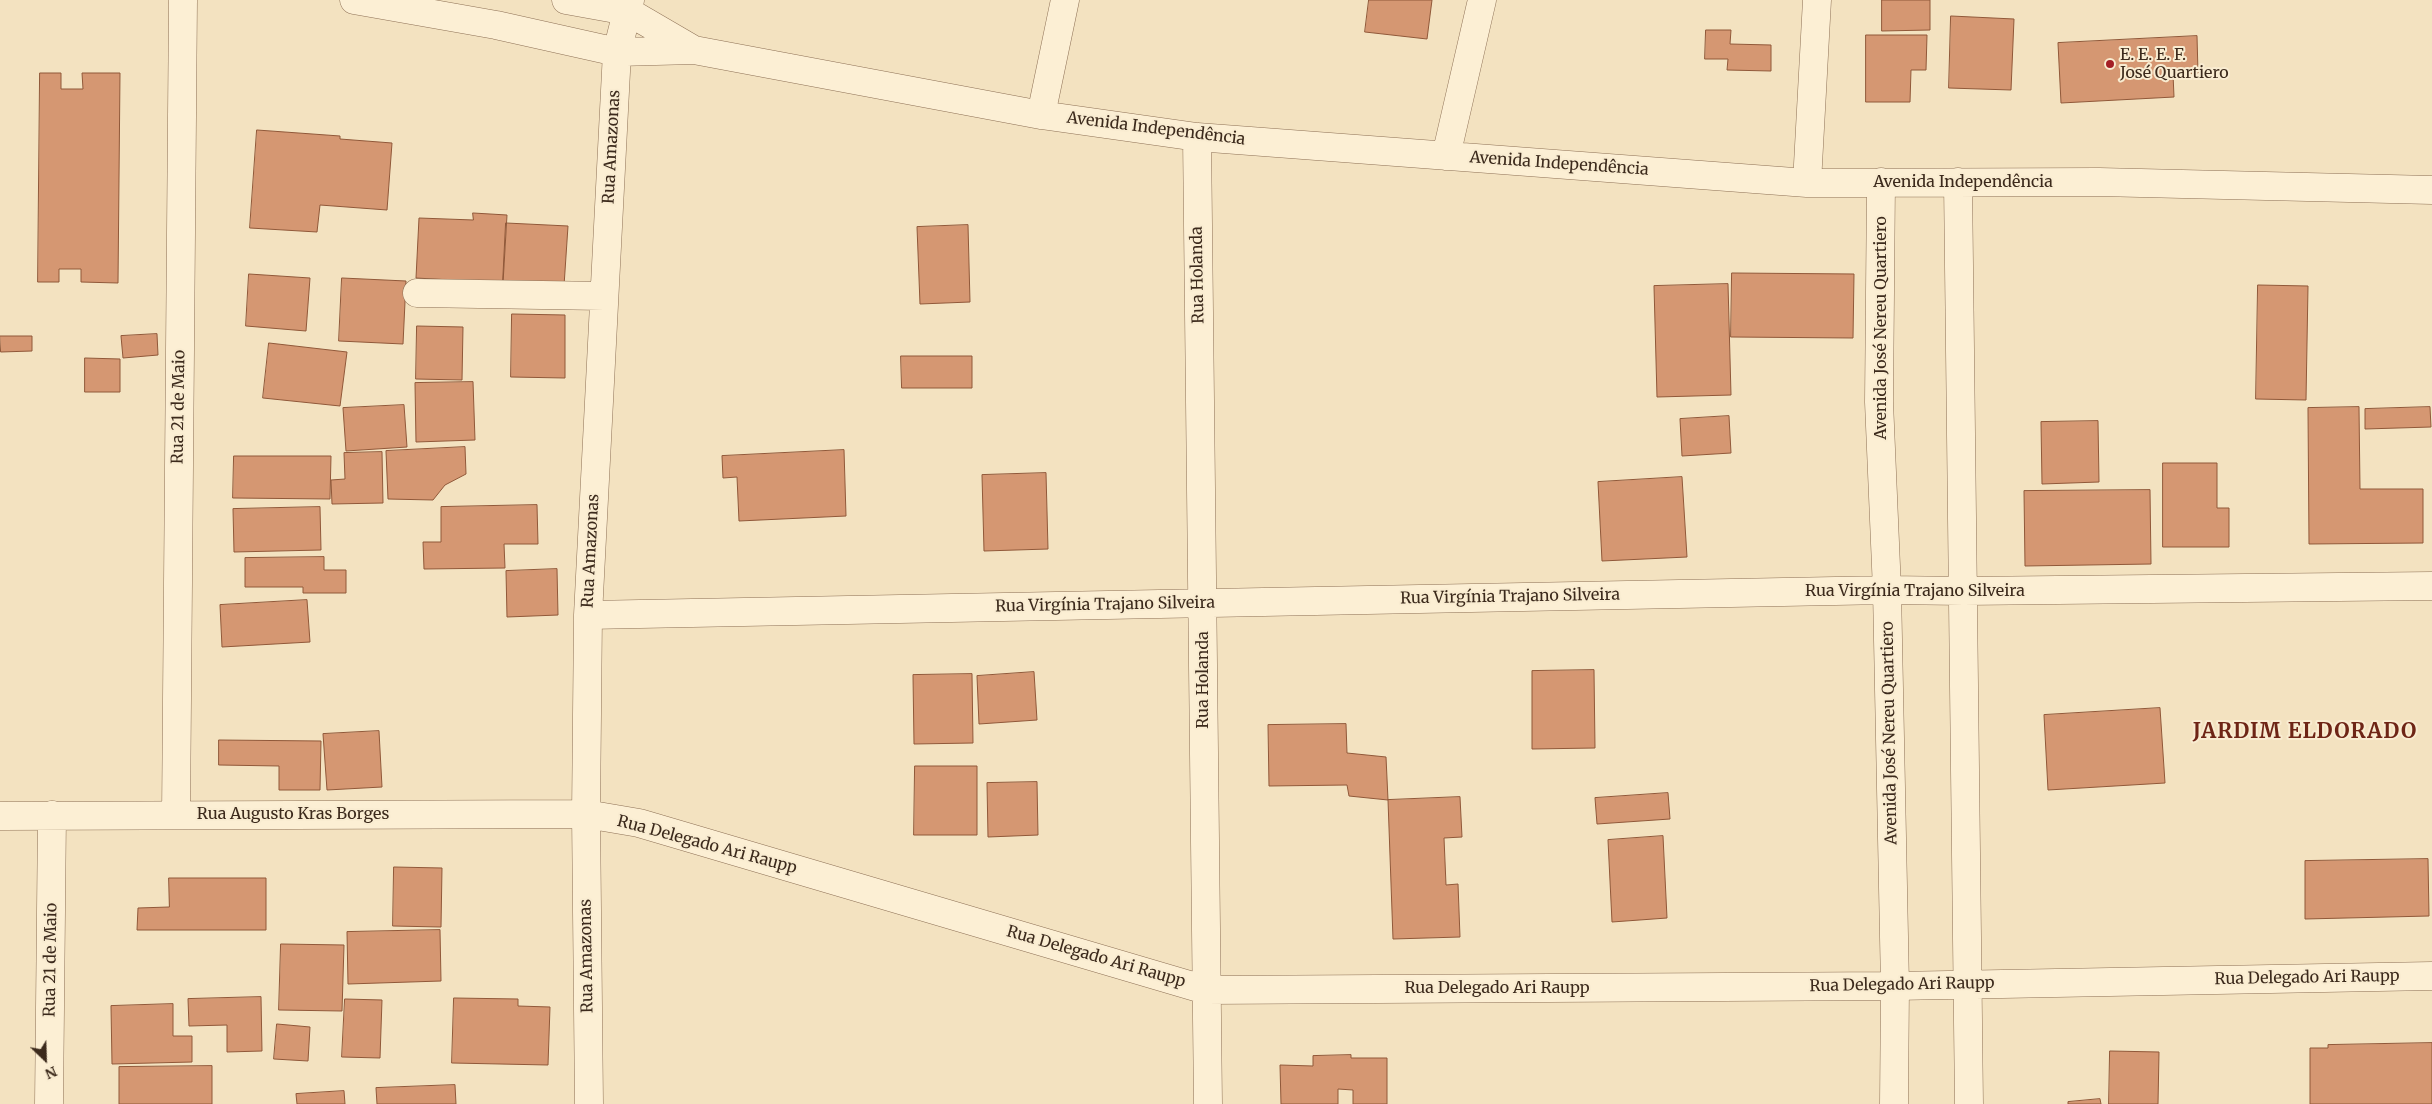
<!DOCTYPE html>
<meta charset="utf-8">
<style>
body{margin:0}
#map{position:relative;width:2432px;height:1104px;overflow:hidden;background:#f3e2c0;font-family:Merriweather,serif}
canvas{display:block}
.north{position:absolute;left:20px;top:1034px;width:50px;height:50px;-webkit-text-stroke:4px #f9ecd1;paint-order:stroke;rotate:156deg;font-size:14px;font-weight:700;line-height:20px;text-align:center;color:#3c2a1c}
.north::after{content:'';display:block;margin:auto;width:18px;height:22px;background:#3c2a1c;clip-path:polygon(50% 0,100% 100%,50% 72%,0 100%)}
</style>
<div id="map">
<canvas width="2432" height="1104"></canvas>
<div class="north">N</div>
</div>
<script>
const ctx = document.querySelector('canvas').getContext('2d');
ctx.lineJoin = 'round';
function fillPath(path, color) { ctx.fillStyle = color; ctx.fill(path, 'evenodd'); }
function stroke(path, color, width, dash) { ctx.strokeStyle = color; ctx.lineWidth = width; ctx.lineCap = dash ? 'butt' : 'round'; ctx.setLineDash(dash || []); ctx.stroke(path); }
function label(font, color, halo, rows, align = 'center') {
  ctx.font = font + ' Merriweather,serif'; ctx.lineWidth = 4; ctx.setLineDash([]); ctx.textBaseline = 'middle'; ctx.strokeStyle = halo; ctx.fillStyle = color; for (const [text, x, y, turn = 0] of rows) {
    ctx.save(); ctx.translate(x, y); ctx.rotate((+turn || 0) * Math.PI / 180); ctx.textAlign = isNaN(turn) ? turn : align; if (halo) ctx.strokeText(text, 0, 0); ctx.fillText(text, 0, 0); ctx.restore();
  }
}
const building = new Path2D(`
 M1369 0H1432L1427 39 1365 32Z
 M1882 0H1930V30L1882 31Z
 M1951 16 2014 19 2011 90 1949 88Z
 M1706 30H1731L1730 44 1771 45V71L1727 70 1728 59H1705Z
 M1866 35H1927L1926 70H1911L1910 102H1866Z
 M2197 36 2198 73 2173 74 2174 97 2061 103 2058 43Z
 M40 73H61V89H83L82 73H120L118 283 81 282V269H59V282H38Z
 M257 130 340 136V139L392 143 387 210 320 205 317 232 250 228Z
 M473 213 507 215 503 283 416 278 419 218 473 220Z
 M506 223 568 226 564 286 503 283Z
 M968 225 970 302 920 304 917 227Z
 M1732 273 1854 274 1853 338 1731 337Z
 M249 274 310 278 306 331 246 326Z
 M342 278 406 281 403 344 339 341Z
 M1728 284 1731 395 1657 397 1654 286Z
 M2258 285 2308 286 2306 400 2256 399Z
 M512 314 565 315V378L511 377Z
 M417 326 463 327 462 380 416 379Z
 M157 334 158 355 123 358 121 336Z
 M0 336H32V351L1 352Z
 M269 343 347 352 340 406 263 398Z
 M901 356H972V388H902Z
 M85 358 120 359V392H85Z
 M473 382 475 440 416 442 415 383Z
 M404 405 407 447 346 451 343 408Z
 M2359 407 2360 489H2423V543L2309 544 2308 408Z
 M2430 407 2431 427 2365 429V409Z
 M1729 416 1731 453 1682 456 1680 419Z
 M2098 421 2099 482 2042 484 2041 422Z
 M465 447 466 474 445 485 433 500 388 499 386 451Z
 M844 450 846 516 739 521 737 477 723 478 722 456Z
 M382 452 383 503 332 504 331 480 345 479 344 453Z
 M234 456H331L330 499 233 498Z
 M2163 463H2217V508H2229V547H2163Z
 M1046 473 1048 549 984 551 982 475Z
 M1682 477 1687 557 1602 561 1598 482Z
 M2150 490 2151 564 2025 566 2024 491Z
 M537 505 538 544H504L505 568 424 569 423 542H441V507Z
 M320 507 321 550 234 552 233 509Z
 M324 557V570H346V593H303V587H245V558Z
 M557 569 558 615 507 617 506 571Z
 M307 600 310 642 222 647 220 605Z
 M1594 670 1595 748 1532 749V671Z
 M1034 672 1037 720 979 724 977 676Z
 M972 674 973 743 914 744 913 675Z
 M2160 708 2165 783 2048 790 2044 715Z
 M1346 724 1347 753 1386 757 1388 800 1349 796 1347 785 1269 786 1268 725Z
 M379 731 382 787 327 790 323 734Z
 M219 740 321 741 320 790H279V766L219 765Z
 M915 766H977V835H914Z
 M1037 782 1038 835 988 837 987 783Z
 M1668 793 1670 819 1597 824 1595 798Z
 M1460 797 1462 837 1444 838 1446 885 1458 884 1460 937 1393 939 1388 800Z
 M1663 836 1667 918 1612 922 1608 840Z
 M2428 859 2429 916 2305 919V861Z
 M394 867 442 868 441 927 393 926Z
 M169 878H266V930H137L138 908 169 907Z
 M440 930 441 981 348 984 347 932Z
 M281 944 344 945 342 1011 279 1010Z
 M261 997 262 1051 227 1052V1025L189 1026 188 999Z
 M454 998 518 999V1006L550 1007 548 1065 452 1063Z
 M345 999 382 1000 380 1058 342 1057Z
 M173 1004V1036H192V1062L112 1064 111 1006Z
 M277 1024 310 1027 308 1061 274 1059Z
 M2432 1043V1104H2310V1048H2328V1045Z
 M2110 1051 2159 1052 2158 1104H2109Z
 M1351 1055V1058H1387V1104H1353V1090L1338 1089V1104H1281L1280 1065 1313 1066V1056Z
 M212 1066V1104H119V1067Z
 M455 1085 456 1104H377L376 1088Z
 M344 1091 345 1104H297L296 1094Z
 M2100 1099 2101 1104H2068V1102Z`);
const minor = new Path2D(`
 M354 0 496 25 617 52 694 50 1041 115 1197 137 1807 183 2099 182 2432 190
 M566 0 627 11 694 50
 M1041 115 1065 0
 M1197 137 1208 1104
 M1446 156 1482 0
 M1881 182 1879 402 1887 590 1895 986 1894 1104
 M1958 182 1969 1104
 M1807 183 1817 0
 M417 293 604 296
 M588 615 1887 590 1964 591 2432 586
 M176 815 183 0
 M0 816 586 814 639 823 1206 990 1895 986 2432 976
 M49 1104 52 815
 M589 1104 586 814 588 615 617 52 630 0`);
const markers = [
 [2110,64,5,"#a41f25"]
];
const poiNames = [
 ["E. E. E. F.",2120,55],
 ["José Quartiero",2120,73]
];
const streetNames = [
 ["Avenida Independência",1156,129,7],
 ["Rua Amazonas",612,147,-87],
 ["Avenida Independência",1559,164,4],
 ["Avenida Independência",1963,182],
 ["Rua Holanda",1198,275,-91],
 ["Avenida José Nereu Quartiero",1881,328,-90],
 ["Rua 21 de Maio",179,407,-89],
 ["Rua Amazonas",591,551,-87],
 ["Rua Virgínia Trajano Silveira",1915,591],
 ["Rua Virgínia Trajano Silveira",1510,597,-1],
 ["Rua Virgínia Trajano Silveira",1105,605,-1],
 ["Rua Holanda",1203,680,-90],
 ["Avenida José Nereu Quartiero",1890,733,-91],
 ["Rua Augusto Kras Borges",293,814],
 ["Rua Delegado Ari Raupp",707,845,15],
 ["Rua Amazonas",587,956,-91],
 ["Rua Delegado Ari Raupp",1096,957,16],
 ["Rua 21 de Maio",51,960,-89],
 ["Rua Delegado Ari Raupp",2307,978,-1],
 ["Rua Delegado Ari Raupp",1902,985,-1],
 ["Rua Delegado Ari Raupp",1497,988]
];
const districtNames = [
 ["JARDIM ELDORADO",2305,732]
];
fillPath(building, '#d59772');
stroke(building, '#905839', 1);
stroke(minor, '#8e7156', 29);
stroke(minor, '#fcefd4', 28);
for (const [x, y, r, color] of markers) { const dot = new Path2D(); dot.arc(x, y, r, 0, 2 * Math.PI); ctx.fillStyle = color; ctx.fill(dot); stroke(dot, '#f9ecd1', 2); }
label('16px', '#3c2a1c', '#f9ecd1', poiNames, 'left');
label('16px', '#3c2a1c', '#f9ecd1', streetNames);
ctx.letterSpacing = '1px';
label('bold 21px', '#6e2516', '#f9ecd1', districtNames);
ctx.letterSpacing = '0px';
</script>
